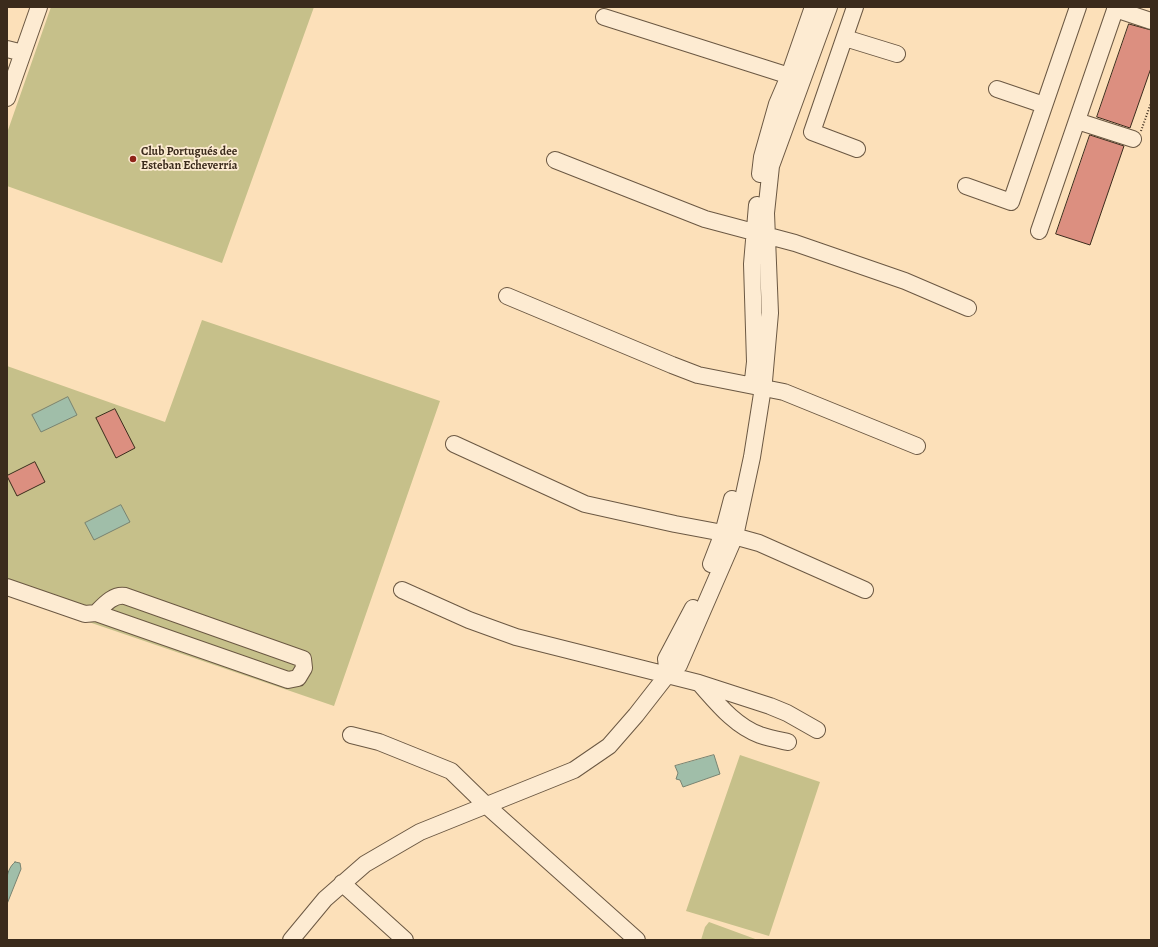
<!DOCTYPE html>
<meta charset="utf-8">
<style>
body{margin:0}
#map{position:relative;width:1158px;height:947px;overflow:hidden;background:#fce0b9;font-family:Alegreya,serif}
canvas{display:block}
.frame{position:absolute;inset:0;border:8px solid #3b2b1c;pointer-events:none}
</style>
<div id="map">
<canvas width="1158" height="947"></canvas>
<div class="frame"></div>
</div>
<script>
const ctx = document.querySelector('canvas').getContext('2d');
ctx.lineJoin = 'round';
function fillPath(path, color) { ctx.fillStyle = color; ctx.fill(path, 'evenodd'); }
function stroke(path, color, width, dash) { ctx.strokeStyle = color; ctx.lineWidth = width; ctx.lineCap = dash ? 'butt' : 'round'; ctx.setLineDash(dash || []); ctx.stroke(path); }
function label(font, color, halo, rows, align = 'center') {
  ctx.font = font + ' Alegreya,serif'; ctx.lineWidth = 3.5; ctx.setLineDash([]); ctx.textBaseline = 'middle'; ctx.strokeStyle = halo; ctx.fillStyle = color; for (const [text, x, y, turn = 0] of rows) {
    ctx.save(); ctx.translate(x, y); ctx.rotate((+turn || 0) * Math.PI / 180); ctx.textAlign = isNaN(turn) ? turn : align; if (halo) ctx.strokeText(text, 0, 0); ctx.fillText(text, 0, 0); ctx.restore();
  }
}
const green = new Path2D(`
 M51 7H314L222 263 7 186V133Z
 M202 320 440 401 334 706 7 594V366L165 422Z
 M740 755 820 782 769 936 686 911Z
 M709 922 758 940H701L705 927Z`);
const water = new Path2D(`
 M68 397 77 415 41 432 32 415Z
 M121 505 130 522 94 540 85 523Z
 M714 755 720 774 683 787 680 780 676 779 678 773 675 766Z
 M15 862 20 863 21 869 7 904C7 890 3 872 15 862Z`);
const building = new Path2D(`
 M1129 24 1151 30V68L1130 128 1097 117Z
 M1090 135 1124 146 1090 245 1056 234Z
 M115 409 135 448 116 458 96 418Z
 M35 462 45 482 17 496 7 476Z`);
const path = new Path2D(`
 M1141 131 1151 103`);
const minor = new Path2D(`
 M855 7 812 132 857 149
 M1115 9 1151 21
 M604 17 799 79
 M845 38 897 54
 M7 49 23 53
 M997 89 1044 105
 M7 98 39 7
 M1077 121 1133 139
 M555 160 705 219 795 243 905 281 968 308
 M760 174 762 157 777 104 789 76 813 7
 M966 186 1011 202 1078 7
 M1039 231 1116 7
 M507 296 672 365 698 375 784 392 917 446
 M753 380 755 362 752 264 757 205
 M454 444 585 504 675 524 723 533 759 543 865 590
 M711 564 723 533 732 499
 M7 587 85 614 96 613C104 605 113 594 125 596L303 659 304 668 298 678 288 680 96 613
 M402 590 469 620 516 637 699 683 770 706 787 713 817 730
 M668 674 666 659 693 608
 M700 684C717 703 735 726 760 735 769 738 779 740 788 742
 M351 735 379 742 451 771 487 806 637 940
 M342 883 405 940
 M291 940 325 899 365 864 420 832 574 770 609 746 636 715 668 674 679 665 735 536 752 457 764 381 770 313 766 213 771 166 829 7`);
const markers = [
 [133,159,4,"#8f2418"]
];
const poiNames = [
 ["Club Portugués dee",141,152],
 ["Esteban Echeverría",141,166]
];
fillPath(green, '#c6c08a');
fillPath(water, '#a0bea9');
stroke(water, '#788371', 1);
fillPath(building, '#dc8f80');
stroke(building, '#3b2b1c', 1);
stroke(minor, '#6b5843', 18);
stroke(path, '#3b2b1c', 2, [1, 2]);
stroke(minor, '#fdebd2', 16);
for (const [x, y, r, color] of markers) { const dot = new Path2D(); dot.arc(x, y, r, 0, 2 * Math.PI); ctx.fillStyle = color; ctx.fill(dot); stroke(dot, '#fdebd2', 1.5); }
label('bold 12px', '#3b2b1c', '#fdebd2', poiNames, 'left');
</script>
